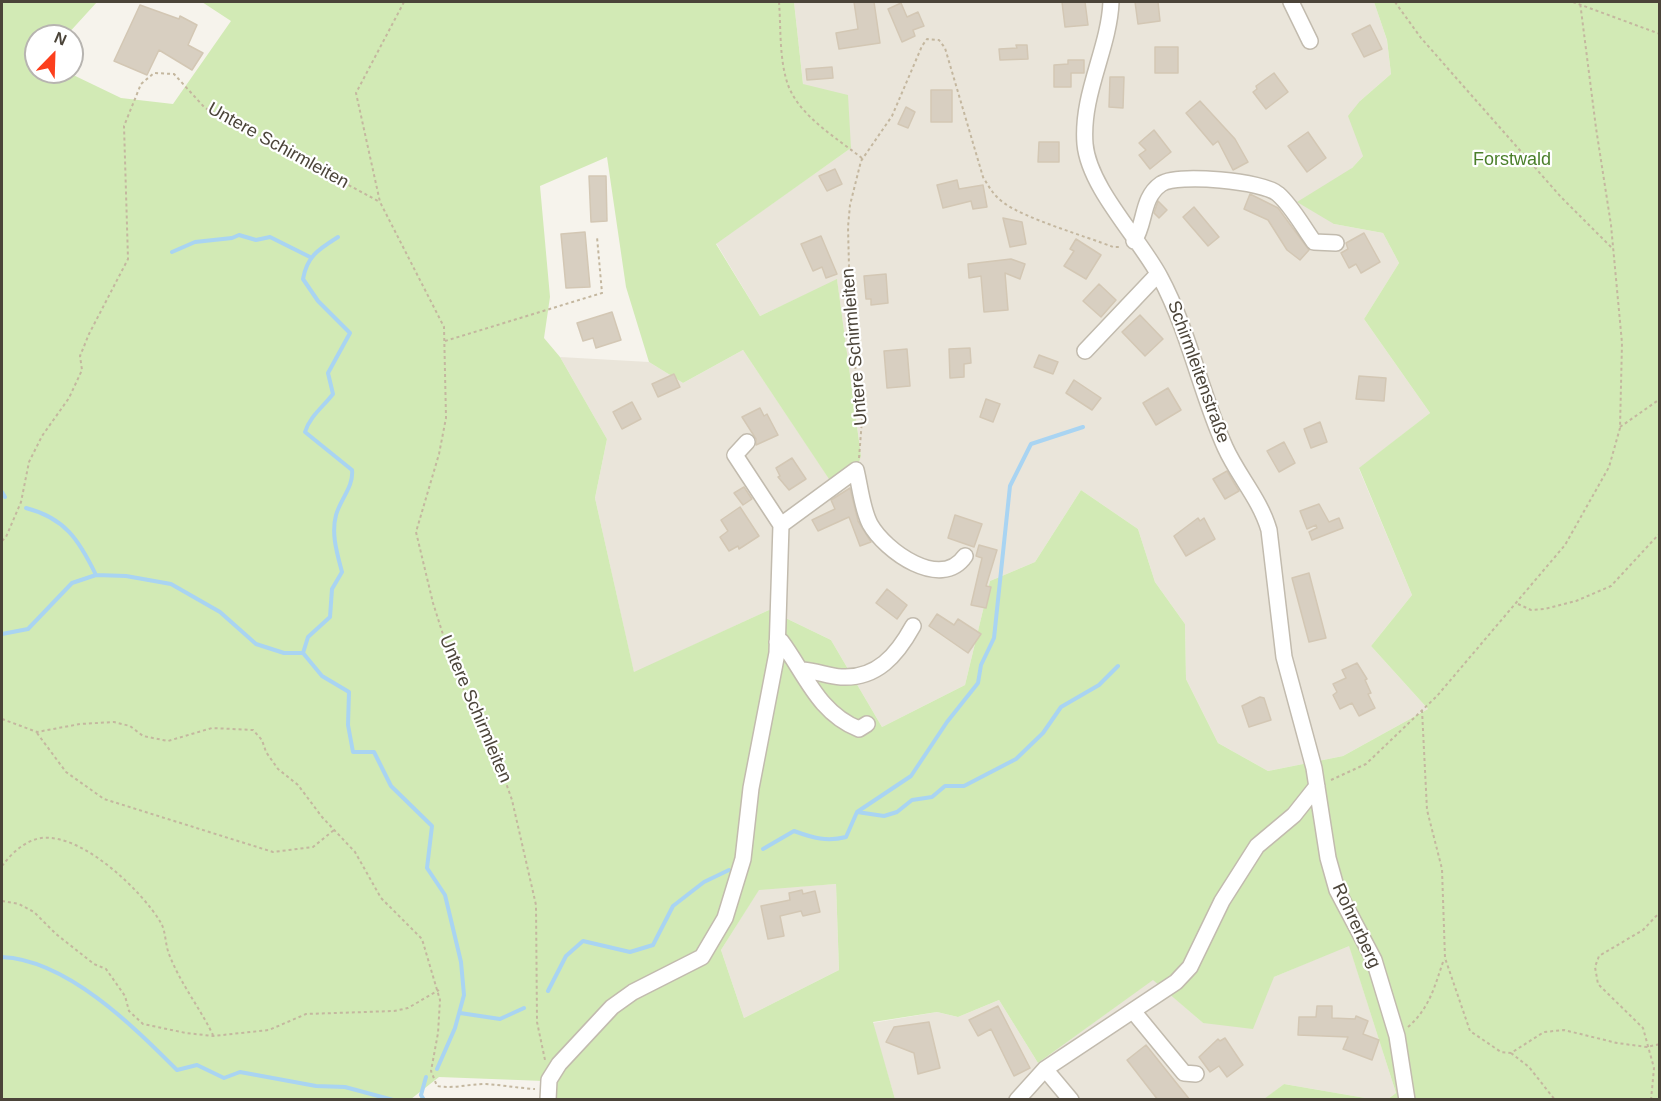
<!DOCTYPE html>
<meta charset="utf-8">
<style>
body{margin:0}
#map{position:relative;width:1661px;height:1101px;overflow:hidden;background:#f6f3ec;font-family:Helvetica,sans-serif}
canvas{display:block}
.frame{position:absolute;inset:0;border:3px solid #4b4439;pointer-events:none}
.north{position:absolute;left:24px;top:24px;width:60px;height:60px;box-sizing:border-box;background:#fff;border:2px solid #b7b4b0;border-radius:50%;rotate:23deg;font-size:16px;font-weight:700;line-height:24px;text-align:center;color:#4b4439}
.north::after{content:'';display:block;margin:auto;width:21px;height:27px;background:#fc3f1d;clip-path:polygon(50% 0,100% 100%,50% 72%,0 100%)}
</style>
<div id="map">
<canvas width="1661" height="1101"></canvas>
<div class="frame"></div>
<div class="north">N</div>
</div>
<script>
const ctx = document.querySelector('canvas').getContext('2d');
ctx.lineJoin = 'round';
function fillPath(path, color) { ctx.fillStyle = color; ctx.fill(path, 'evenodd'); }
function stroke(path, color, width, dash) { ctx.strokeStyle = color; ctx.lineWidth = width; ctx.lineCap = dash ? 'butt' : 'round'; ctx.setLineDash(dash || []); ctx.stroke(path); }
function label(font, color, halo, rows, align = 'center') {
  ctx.font = font + ' Helvetica,sans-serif'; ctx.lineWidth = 4.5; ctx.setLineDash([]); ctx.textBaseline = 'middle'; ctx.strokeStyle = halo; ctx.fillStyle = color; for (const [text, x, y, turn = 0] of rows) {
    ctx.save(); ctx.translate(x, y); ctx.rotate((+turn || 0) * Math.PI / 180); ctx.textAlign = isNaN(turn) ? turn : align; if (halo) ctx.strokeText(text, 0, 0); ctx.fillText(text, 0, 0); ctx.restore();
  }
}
const residential = new Path2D(`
 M794 2H1374L1387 40 1391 74 1360 101 1363 156 1352 168 1334 224 1383 233 1399 263 1364 319 1430 413 1359 469 1412 595 1371 646 1428 709 1343 756 1268 771 1218 743 1186 679 1185 624 1155 582 1138 529 1081 490 1035 562 990 581 965 685 882 727 831 640 769 610 634 673 595 498 607 439 560 357 649 362 683 383 743 350 833 484 861 456 837 280 760 316 716 243 851 148 803 84Z
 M836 884 839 970 744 1018 721 950 759 889Z
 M1349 945 1396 1093 1388 1099H1371L1284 1084 1264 1100 895 1099 872 1023 937 1012 958 1017 999 1000 1038 1063 1153 979 1203 1023 1274 977Z`);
const green = new Path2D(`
 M2 2H97L66 36H36V72H67L121 98 173 104 231 21 202 2H794L803 84 848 95 851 148 716 244 760 316 837 279 861 456 856 470 833 485 743 350 683 383 649 362 626 287 607 157 540 186 550 297 544 338 560 357 607 439 595 498 634 672 769 610 831 640 882 727 965 685 990 581 1035 562 1081 490 1138 529 1155 582 1185 624 1186 679 1218 743 1268 771 1343 756 1428 709 1371 646 1412 595 1359 468 1430 413 1364 319 1399 263 1383 233 1334 224 1297 202 1352 168 1363 156 1348 116 1360 101 1391 74 1387 40 1374 2H1659V1099H1388L1396 1093 1349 946 1274 977 1253 1029 1203 1023 1153 980 1038 1063 999 1000 958 1017 937 1012 873 1022 895 1099H548L544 1081 439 1077 411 1099 2 1100ZM836 884 839 970 744 1018 721 950 759 890Z
 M1284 1084 1371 1099H1264Z`);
const stream = new Path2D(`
 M338 237C319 249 307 256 303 279L318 301 350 333 328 373 333 394C323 407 310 416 305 432L352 470C354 486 340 500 336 515 331 534 337 553 342 572L332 589 330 617 308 637 303 653 322 676 349 692 348 725 353 752H374L391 786 432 826 427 868 445 895 461 962 464 995 455 1028 437 1069
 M172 252 195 242 232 238 239 235 256 240 270 237 310 257
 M2 492 5 497
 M26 508C65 518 79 540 96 575L126 576 171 584 220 612 256 644 284 653H303
 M2 634 28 629 72 583 96 575
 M857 812 884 816 897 812 912 800 932 797 945 786H964L1016 759 1043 733 1061 707 1099 685 1118 666
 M763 849 794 831C813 838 827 842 846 837L857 812 911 776 947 722 978 683 981 665 994 638 1010 486 1031 444 1083 427
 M2 957C67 960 133 1026 177 1070L197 1065 224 1078 240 1072 316 1086 345 1087 393 1100
 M548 991 566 956 583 941 630 952 653 945 673 906 704 882 729 870
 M460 1013 500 1019 524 1008
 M424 1100 421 1095 426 1077`);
const building = new Path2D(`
 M854 2H874L880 43 839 49 836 33 858 29Z
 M1062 2H1085L1088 25 1065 27Z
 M1135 2H1158L1160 21 1138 24Z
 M901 3 907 17 918 12 924 26 913 30 915 36 902 42 888 9Z
 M140 5 179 19 180 16 197 25 188 45 203 53 192 70 159 50 147 75 114 61Z
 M1370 25 1382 49 1364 57 1352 34Z
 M1016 45H1027L1028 59 1000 60 999 49 1017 48Z
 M1155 47H1178V73H1155Z
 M1068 60H1084V73H1071V87H1054V65L1068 64Z
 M832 67 833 78 807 80 806 69Z
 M1274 73 1288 92 1266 109 1253 92 1257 89 1256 86Z
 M1110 77H1124L1123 108 1109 107Z
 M931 90H952V122H931Z
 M1200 101 1235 139 1248 162 1233 170 1218 141 1213 145 1186 113Z
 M906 107 915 112 908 128 898 124Z
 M1154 130 1171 152 1150 169 1139 155 1146 150 1139 143Z
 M1308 132 1326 158 1307 172 1288 146Z
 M1039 142H1059V162H1038Z
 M835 169 842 184 827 191 819 176Z
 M589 176H606L607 221 591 222Z
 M957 180 959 189 983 185 987 207 973 209 971 201 943 208 937 185Z
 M1250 194 1278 208 1309 250 1300 260 1287 250 1268 220 1244 209Z
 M1158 201 1167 210 1159 218 1154 213Z
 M1194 207 1219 237 1208 246 1183 217Z
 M1003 218 1022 222 1026 244 1010 247Z
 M585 232 590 287 566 288 561 234Z
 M1364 233 1380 262 1361 273 1356 264 1349 268 1341 253 1348 249 1346 243Z
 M821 236 837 274 826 278 822 267 813 271 801 244Z
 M1076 239 1101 255 1086 279 1064 266 1074 251 1070 249Z
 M1011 259 1025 264 1020 279 1005 273 1008 310 984 312 981 276 969 278 968 264Z
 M886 274 888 303 871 305V299H866L864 276Z
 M1099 284 1116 300 1101 317 1083 301Z
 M612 312 621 340 596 348 593 338 583 341 577 323Z
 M1140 315 1163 339 1145 356 1122 332Z
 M970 348 971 363 964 364V377L950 378 949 349Z
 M907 349 910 386 887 388 884 351Z
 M1039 355 1058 362 1053 374 1034 367Z
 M674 374 680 387 658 397 652 384Z
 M1359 376 1386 378 1384 401 1356 399Z
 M1074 380 1101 398 1092 410 1066 393Z
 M1168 388 1181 410 1156 425 1143 403Z
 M986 399 1000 404 993 422 980 417Z
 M632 402 641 419 622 429 613 412Z
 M760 408 764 416 767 414 778 435 756 445V439L742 417Z
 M1320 422 1327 442 1311 448 1304 429Z
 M1284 442 1295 463 1279 472 1267 451Z
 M792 458 806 479 789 490 778 477 780 476 776 468Z
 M1227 471 1239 491 1225 499 1213 479Z
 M744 487 752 499 743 505 734 493Z
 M850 488 858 521 871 542 860 546 849 517 818 531 812 520 835 509 831 500Z
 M1319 504 1329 522 1339 518 1343 528 1312 540 1309 532 1317 528 1316 525 1307 529 1300 511Z
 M740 507 759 536 739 549 738 546 729 551 720 537 728 531 721 520Z
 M955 515 982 524 974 547 948 538Z
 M1198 518 1200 521 1204 518 1215 539 1186 556 1174 536Z
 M979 545 997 550 986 586 991 587 986 608 971 605 982 558 976 556Z
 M1309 573 1326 638 1309 642 1292 578Z
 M887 589 907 605 897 619 876 603Z
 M937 614 954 625 958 619 981 634 968 653 929 626Z
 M1357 663 1367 679 1365 680 1371 693 1368 694 1375 708 1359 716 1352 703 1340 709 1333 695 1337 692 1333 684 1346 678 1342 670Z
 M1260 697 1264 698 1271 720 1249 727 1242 706Z
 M802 890 803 894 815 891 820 912 803 916 801 911 780 916 784 936 768 939 761 906 790 900 789 893Z
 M998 1006 1030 1068 1014 1076 991 1029 978 1036 969 1020Z
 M1317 1006H1332V1018L1355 1019 1356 1016 1368 1021 1363 1034 1379 1040 1372 1060 1343 1049 1348 1037 1298 1035 1299 1017H1316Z
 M929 1022 940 1068 918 1074 914 1053 886 1042 894 1027Z
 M1225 1038 1243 1065 1227 1077 1219 1066 1210 1072 1199 1057 1218 1039 1220 1041Z
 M1146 1045 1190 1100H1158L1127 1060Z`);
const path = new Path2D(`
 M404 2 356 93 380 202 444 327 446 418 439 454 416 532 433 603 454 669 500 766 512 800 536 905 537 1022 545 1060
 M779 2C781 28 779 59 788 85 800 117 837 138 863 159
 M1395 2 1421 38 1561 197 1613 249
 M1573 2 1660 34
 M445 341 602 293 597 237
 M1620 427 1660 399
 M859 458 863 407 851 346 848 227 850 205 861 161 892 116 922 46 927 39 939 40 945 48 983 177C989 187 994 196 1004 203 1026 219 1085 236 1113 247H1121
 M2 541 6 537 21 502 29 462 42 436 69 398 82 370 80 356 89 334 128 259 124 126 141 84 154 73 174 74 205 108 380 202
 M1518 604 1531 610 1545 609 1576 601 1611 586 1660 533
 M1422 710 1427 810 1442 869 1445 958 1470 1031 1501 1052 1511 1053 1544 1032 1564 1030 1617 1043 1647 1047 1660 1044
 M2 719 37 732 80 724 114 722 130 726 143 736 168 741 212 728 253 730 262 740 266 752 278 769 298 785 322 817 355 852 381 898 422 939 440 1000 438 1033 431 1071 437 1086C454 1089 468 1084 486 1084 502 1085 518 1088 535 1089
 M37 733 66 772 104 799 273 852 313 847 334 830
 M1331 780 1366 764 1437 696 1565 545 1609 467 1620 428 1622 343 1611 225 1596 128 1580 2
 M2 866C13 851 31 835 51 838 89 841 142 891 161 923 166 932 165 944 169 954 180 983 200 1008 213 1035
 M2 901 19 904 34 912 56 934 94 964 106 969 125 996 129 1011 143 1024 186 1033 213 1036 269 1030 306 1014 394 1011 408 1008 439 990
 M1408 1027C1430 1008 1435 985 1444 959
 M1511 1053 1529 1067 1555 1100
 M1651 1100 1654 1068 1643 1028 1598 984 1595 967 1599 956 1643 930 1660 912`);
const minor = new Path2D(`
 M1111 2C1109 49 1081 94 1085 144 1089 188 1140 239 1160 277 1189 331 1200 391 1225 447 1238 476 1260 499 1269 530L1284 657 1314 768 1328 858 1337 890 1374 960 1397 1036 1407 1100
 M1291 2 1310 41
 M1134 241C1146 223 1141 198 1161 184 1177 173 1264 181 1278 194 1292 206 1303 227 1314 242L1336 243
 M1085 351 1158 274
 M747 442 735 455 781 525
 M777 642 781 641C805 673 818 713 859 729L867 724
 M803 670C816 671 828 676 841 677 877 679 897 655 913 626
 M1133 1011 1184 1073 1196 1074
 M1045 1069 1071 1100
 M548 1100 549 1080 559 1064 612 1007 633 992 702 957 725 918 743 859 751 788 777 653 781 525 856 470C860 486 862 509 870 524 885 551 941 591 965 556
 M1017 1100 1045 1069 1176 982 1190 967 1222 901 1257 846 1294 815 1317 786`);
const streetNames = [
 ["Untere Schirmleiten",278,146,29],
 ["Untere Schirmleiten",855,347,-95],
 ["Schirmleitenstraße",1198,372,70],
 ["Untere Schirmleiten",475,709,67],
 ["Rohrerberg",1356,926,65]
];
const parkNames = [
 ["Forstwald",1512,160]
];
fillPath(residential, '#eae5da');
fillPath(green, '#d2eab5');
stroke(stream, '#a9d4f2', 4);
fillPath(building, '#d8cfc1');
stroke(building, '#d3c7b4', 1.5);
stroke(minor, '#c2bbae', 18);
stroke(path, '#c4b79f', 2, [3, 3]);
stroke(minor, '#fff', 15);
label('18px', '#4b4439', '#fff', streetNames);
label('18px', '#4a7f2a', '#fff', parkNames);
</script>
